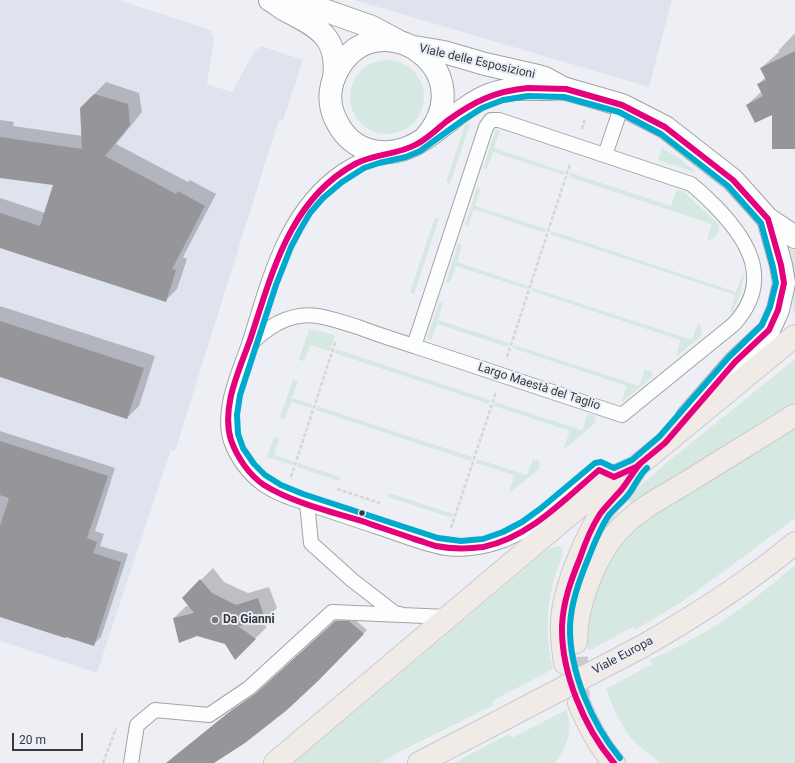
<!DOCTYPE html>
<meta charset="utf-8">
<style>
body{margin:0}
#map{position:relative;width:795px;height:763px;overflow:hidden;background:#eeeff4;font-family:Roboto,sans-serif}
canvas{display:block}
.scale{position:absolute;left:12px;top:733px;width:71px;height:18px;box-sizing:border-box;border:2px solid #37383c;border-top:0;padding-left:5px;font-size:12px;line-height:14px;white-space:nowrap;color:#37383c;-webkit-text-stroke:3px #ebeef7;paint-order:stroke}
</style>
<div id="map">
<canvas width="795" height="763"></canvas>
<div class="scale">20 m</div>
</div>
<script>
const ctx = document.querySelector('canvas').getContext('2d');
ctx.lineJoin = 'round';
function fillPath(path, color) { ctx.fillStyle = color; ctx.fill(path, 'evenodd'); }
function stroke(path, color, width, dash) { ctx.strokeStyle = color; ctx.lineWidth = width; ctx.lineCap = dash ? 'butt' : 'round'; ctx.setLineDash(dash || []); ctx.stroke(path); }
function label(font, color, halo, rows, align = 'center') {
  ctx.font = font + ' Roboto,sans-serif'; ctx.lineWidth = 4; ctx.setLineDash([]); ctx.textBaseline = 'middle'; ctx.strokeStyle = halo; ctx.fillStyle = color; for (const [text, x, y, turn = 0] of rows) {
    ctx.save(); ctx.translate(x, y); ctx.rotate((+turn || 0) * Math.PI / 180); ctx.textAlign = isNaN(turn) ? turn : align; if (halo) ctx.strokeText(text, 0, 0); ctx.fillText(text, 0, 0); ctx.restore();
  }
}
const built = new Path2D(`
 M0 0H118L211 30 214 39 207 84 232 92 254 52 261 46 303 60 283 120 279 119 175 451 171 450 97 673 0 641Z
 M354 0H672L649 87Z`);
const green = new Path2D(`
 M350 97a37 37 0 1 1 74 0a37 37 0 1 1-74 0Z
 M467 124H470L450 184 446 182 465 125Z
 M496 129 500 131 494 148 565 172 564 175 493 152 487 169 483 168Z
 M662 148 680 159 697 173 658 160Z
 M571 173 671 206 677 190 684 192 716 222 718 225 719 232 714 238 707 241 712 224 569 177Z
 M477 187 481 188 475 206 546 229 545 233 474 209 468 226 465 225Z
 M435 217 439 218 414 294 410 292Z
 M552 231 736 292 742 275H744L740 295 732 312H730L735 295 550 234Z
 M458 244 462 245 457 262 528 286 527 289 456 266 450 283 446 282Z
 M788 247 795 251V311L793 313V288L786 249Z
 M533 288 692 340 698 323C702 327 703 333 699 338L676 357 680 340 532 291Z
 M439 302 443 303 438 320 509 343 508 347 437 324 431 340 427 339Z
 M309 329 335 335 330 351 310 345 304 361 299 360Z
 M514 345 639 386 645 369 652 372V377L621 403 627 386 512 348Z
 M336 349 490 400 489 404 334 353Z
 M795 359V402L632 504 628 499 639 487 664 465Z
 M293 379 298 381 292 398 312 404 311 408 291 402 285 419 280 417Z
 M495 402 582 430 588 413 594 416 596 420 594 424 566 448 564 447 570 431 494 406Z
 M317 406 472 457 471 461 316 410Z
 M795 427V518L739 560 683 601 635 630 633 627 588 651 587 642 588 618 597 586 616 549 638 525Z
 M274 437 279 439 274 455 294 462 293 465 267 457Z
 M477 459 527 475 533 459 539 461 540 465 539 469 510 492H509L514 475 476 463Z
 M298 463 340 477 339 481 297 467Z
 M389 493 453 514 452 518 388 497Z
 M558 546 562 548C564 557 554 576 552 587 546 615 546 641 553 669L492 701 494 705 403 750 380 763H294L546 551 553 547Z
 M795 565V763H660L639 746 630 737 616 714 606 689 652 664 650 660C668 652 686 643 703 633 736 614 766 590 795 565Z
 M566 710C574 730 567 746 555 763H454L509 734 512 738Z`);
const shadow = new Path2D(`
 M794 34 795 35V148L773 113 747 105 762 91 758 84 766 77 761 68 779 52V50Z
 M106 82 139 93 142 112 116 144 188 182 190 180 216 194 183 257 187 259 177 289 165 301 0 247V198L45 213 54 184 0 177V120L14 122 13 126 83 136 81 108Z
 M0 306 155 356 139 406 127 418 0 376Z
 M0 431 115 468 95 531 104 534 100 546 128 554 101 637 93 645 0 616Z
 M213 568 224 582 248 593 269 587 277 608 265 620 259 621 267 627 235 658 226 643 174 618 186 606H189L183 598Z
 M340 617 353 618 367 630 318 680 212 763H180V753L233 709 260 691Z`);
const building = new Path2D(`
 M795 51V149H772V115L755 123 746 105 763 96 757 84 766 80 760 68Z
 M94 94 128 104 130 125 105 156 176 194 178 191 205 206 172 269 176 270 166 302 0 248V213L40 226 53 185 0 178V137L82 149 80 108Z
 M0 321 144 368 127 419 0 377Z
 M0 441 108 476 87 538 97 542 93 553 121 562 94 646 66 637 65 638 0 617V526L9 498 0 495Z
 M200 579 212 593 236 605 258 598 266 621 238 626 256 639 235 660 225 644 197 636 179 643 173 618 194 613 182 598Z
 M335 621H349L364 634 319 680 287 710 245 743 214 763H166L228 713 255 694Z`);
const primaryTunnel = new Path2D(`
 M577 657 579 698`);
const path = new Path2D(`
 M582 129 585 118
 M507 357 570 164
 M291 477 336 340
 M337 489 380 503
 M451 528 496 392
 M103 763 116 728`);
const service = new Path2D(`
 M491 120H499L691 184C700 191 708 199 716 207 751 243 772 282 734 324L622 415 414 346 486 127Z
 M382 154C368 157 355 163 343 171 285 210 269 281 249 344 239 373 221 410 231 441 237 458 249 474 263 484 277 494 294 499 309 504 330 511 351 518 372 525 395 532 422 544 446 548 461 550 477 548 492 544 533 533 567 497 599 470L614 477
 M605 155 622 105
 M249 346C257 337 267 329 278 323 308 308 328 318 358 327 376 334 395 340 414 346
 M307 503 311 543 352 580 396 614H400
 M131 763 137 725 155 710 209 715 249 688 332 612 448 617`);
const tertiary = new Path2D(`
 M270 0C277 4 282 9 289 12 320 28 339 39 334 78
 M289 0 301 2 372 27 398 41
 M414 47 444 52 485 64 538 76 545 78 563 88 622 105 665 127 733 180 768 219 795 237
 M424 139C485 71 381 1 340 66 330 82 327 101 335 118 341 132 352 144 366 149 417 166 446 112 489 95 509 87 524 89 545 89 553 89 559 88 566 89
 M687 417 735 362 769 330 778 310 784 283 781 265 768 219`);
const primary = new Path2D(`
 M576 642C576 606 593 560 617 532 635 511 662 497 686 483 722 460 759 438 795 415
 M643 646C697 615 748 583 795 543
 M565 663C563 649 561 635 562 621 564 588 585 538 603 510 609 502 617 496 623 488 628 481 632 474 636 467L795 336
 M579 703C588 725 598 745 614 763
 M275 763 614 477 636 467
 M419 763 502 720`);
const primaryBridge = new Path2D(`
 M502 720 643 646`);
const bus1 = new Path2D(`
 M528 88 566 89 622 105 665 127 733 180 768 219 781 265 784 283 778 310 769 330 735 362 665 443 636 467 614 477 599 470C565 499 529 538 483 547 468 549 451 549 436 546 429 544 421 541 414 539 398 533 381 528 365 522 332 512 293 503 264 485 249 475 237 457 231 440 221 407 239 371 250 340 272 274 289 200 355 164 376 153 398 155 417 144 428 138 437 129 447 121 473 102 495 91 528 88Z
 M614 763C584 728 561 672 562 626 563 602 571 580 580 558 585 543 591 528 600 514 607 505 615 497 622 489 629 480 634 470 642 462`);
const bus2 = new Path2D(`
 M528 96 564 97 619 112 661 134 728 186 761 223 773 267 776 283 770 307 762 325 729 357 659 437 632 460 614 468 601 462 595 463 540 509 522 522 503 532 483 539 461 541 438 538 303 494 281 485 265 475 254 464 243 448 238 434 237 415 240 395 276 285 291 247 300 230 310 213 323 198 342 182 364 168 379 163 406 157 420 151 463 120 482 108 503 100Z
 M620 758C592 724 569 671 570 626 571 603 579 581 588 559 594 544 600 528 609 515 615 508 622 502 628 495 635 486 639 475 647 468`);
const markers = [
 [362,513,3.5,"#37383c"],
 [215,620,4,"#77787c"]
];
const streetNames = [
 ["Viale delle Esposizioni",477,62,13],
 ["Largo Maestà del Taglio",539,387,18],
 ["Viale Europa",623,656,-28]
];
const poiNames = [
 ["Da Gianni",223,620]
];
fillPath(built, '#dfe3ee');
fillPath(green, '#d5e8e2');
fillPath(shadow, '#0003');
fillPath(building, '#969599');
stroke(primaryTunnel, '#c9cacf', 22, [22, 11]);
stroke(service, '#a2a3a6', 16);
stroke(tertiary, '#a2a3a6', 24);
stroke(primary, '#c9cacc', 24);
stroke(path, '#d6d6d8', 2.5, [4, 2]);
stroke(service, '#fcfdfd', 14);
stroke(tertiary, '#fcfdfd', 22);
stroke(primary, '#f1ebe7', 22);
stroke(primaryBridge, '#c9cacc', 24, []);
stroke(primaryBridge, '#f1ebe7', 22);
stroke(bus1, '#e5007d', 6);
stroke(bus2, '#00a9ce', 6);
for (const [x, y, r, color] of markers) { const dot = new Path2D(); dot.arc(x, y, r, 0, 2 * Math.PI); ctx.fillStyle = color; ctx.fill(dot); stroke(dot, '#ebeef7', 1.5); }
label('12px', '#37383c', '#ebeef7', streetNames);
label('bold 12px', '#37383c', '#ebeef7', poiNames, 'left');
</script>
